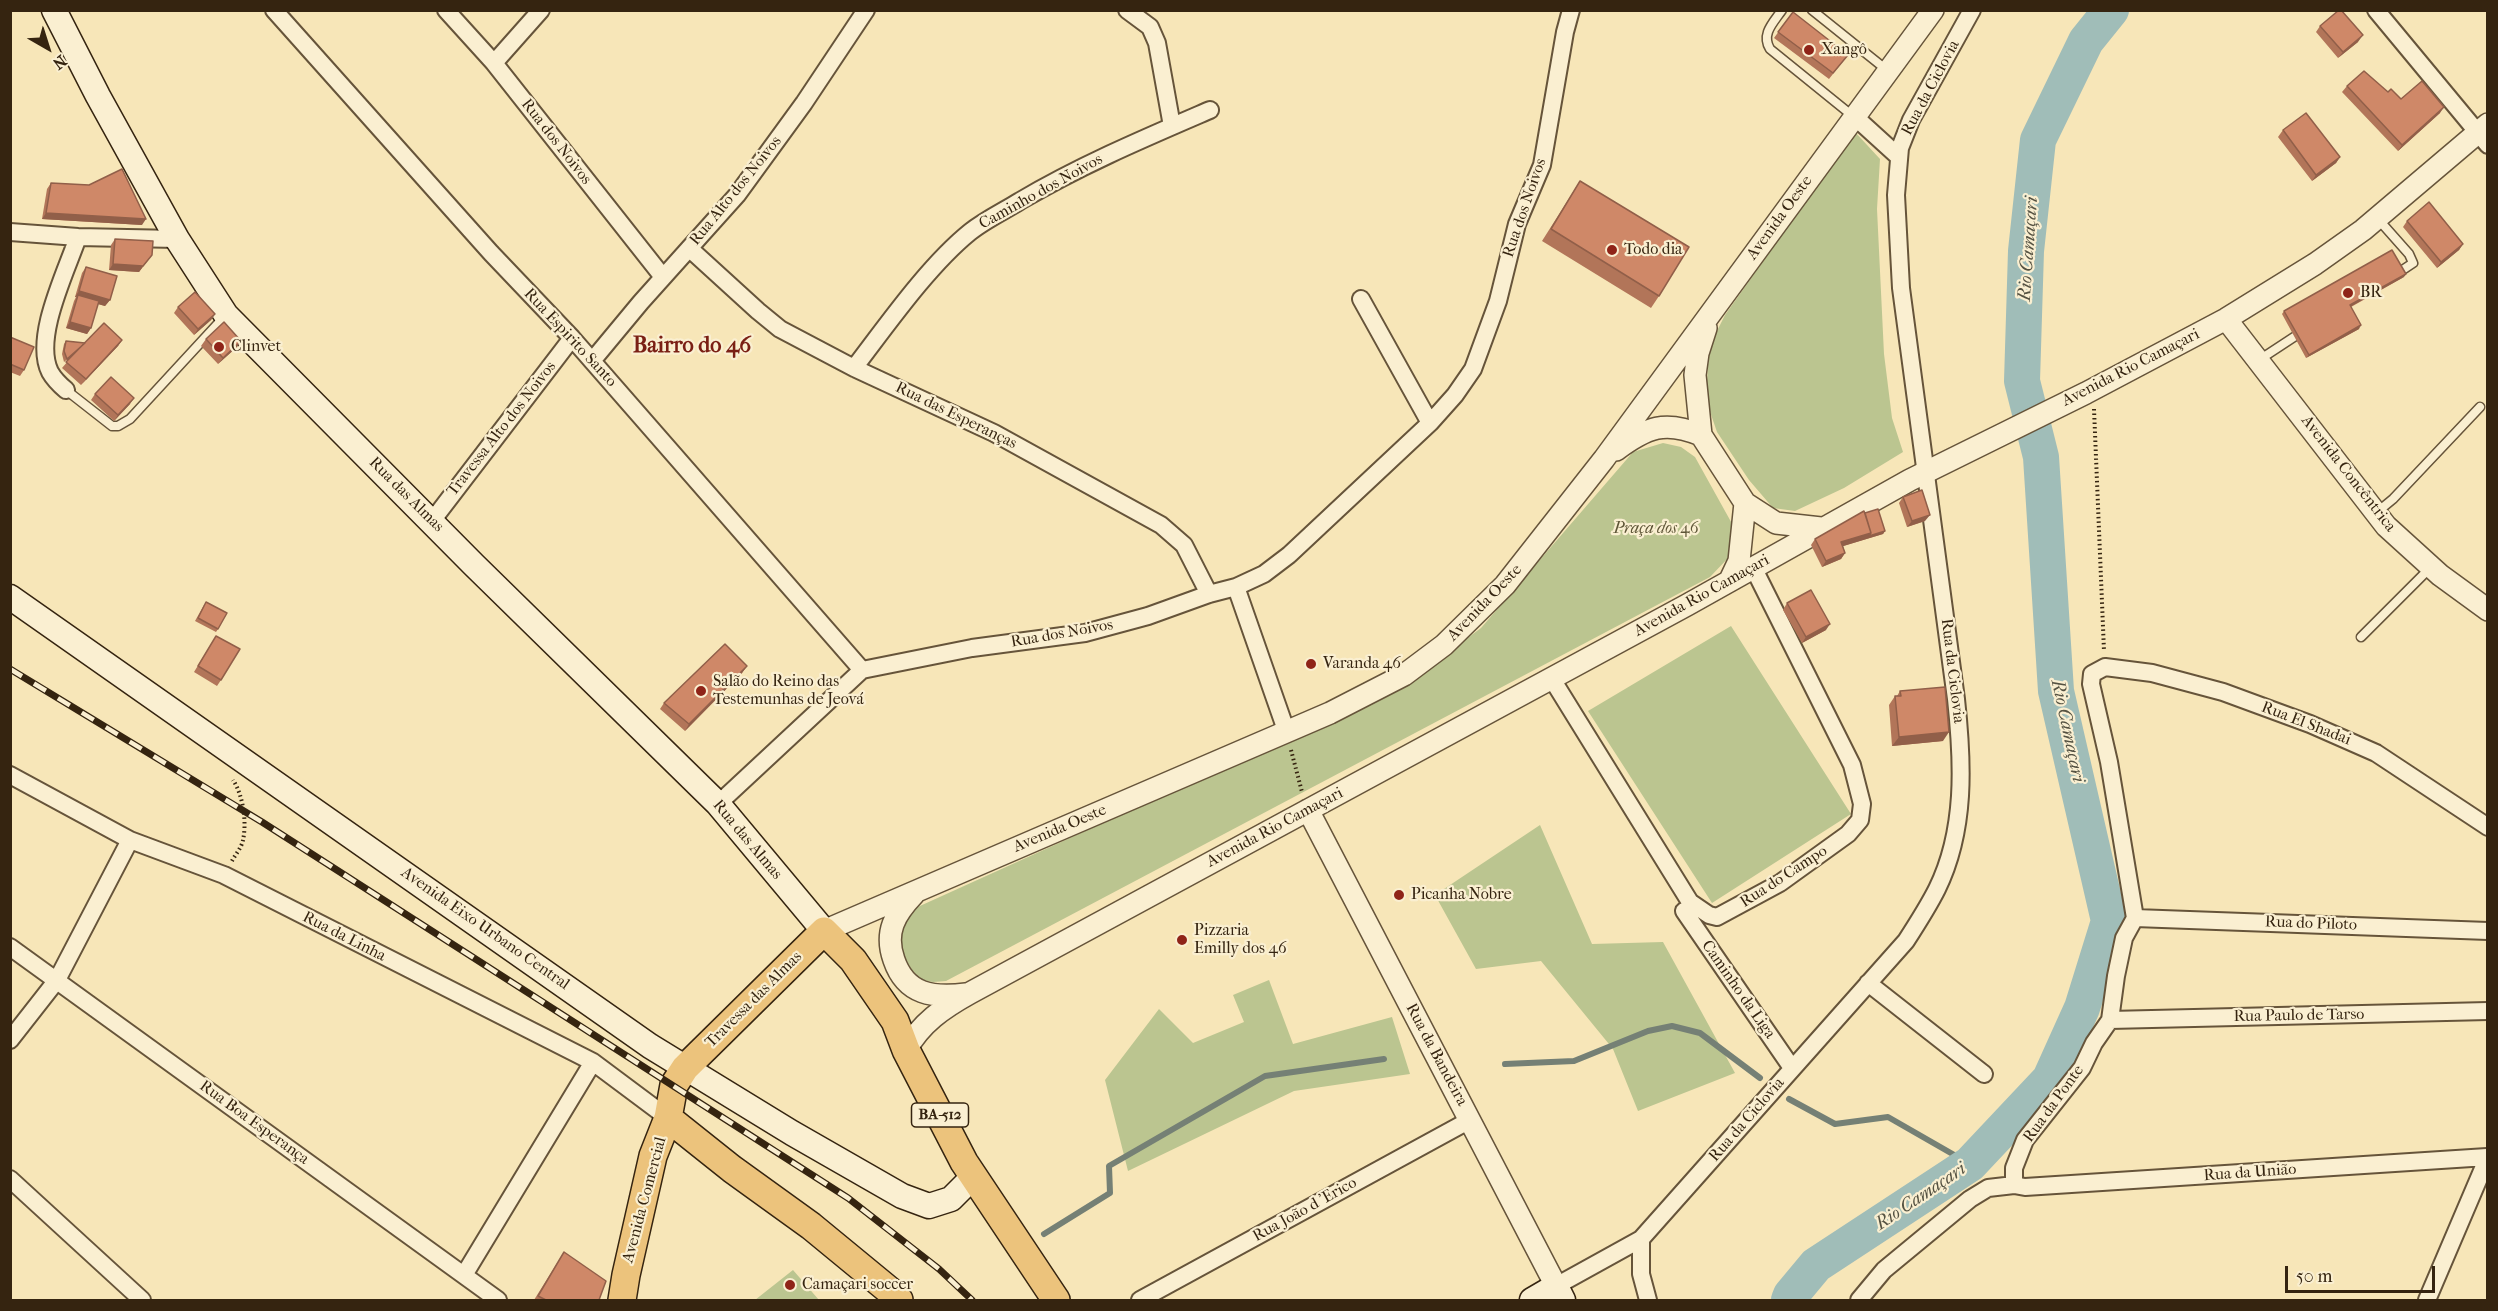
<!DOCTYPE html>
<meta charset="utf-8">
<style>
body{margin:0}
#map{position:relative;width:2498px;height:1311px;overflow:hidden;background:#f7e6b8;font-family:"IM FELL French Canon",serif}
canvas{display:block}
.frame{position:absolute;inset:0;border:12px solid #352410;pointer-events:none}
.north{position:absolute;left:18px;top:18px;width:60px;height:60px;-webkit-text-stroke:4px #faefd1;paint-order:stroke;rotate:141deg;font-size:16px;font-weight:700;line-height:24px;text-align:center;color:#352410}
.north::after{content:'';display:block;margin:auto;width:21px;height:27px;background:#352410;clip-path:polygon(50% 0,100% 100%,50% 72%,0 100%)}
.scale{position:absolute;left:2285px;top:1266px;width:150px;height:27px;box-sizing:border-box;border:3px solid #352410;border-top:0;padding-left:8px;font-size:18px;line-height:21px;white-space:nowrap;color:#352410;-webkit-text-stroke:4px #faefd1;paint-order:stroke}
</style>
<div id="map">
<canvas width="2498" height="1311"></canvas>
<div class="frame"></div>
<div class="north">N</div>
<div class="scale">50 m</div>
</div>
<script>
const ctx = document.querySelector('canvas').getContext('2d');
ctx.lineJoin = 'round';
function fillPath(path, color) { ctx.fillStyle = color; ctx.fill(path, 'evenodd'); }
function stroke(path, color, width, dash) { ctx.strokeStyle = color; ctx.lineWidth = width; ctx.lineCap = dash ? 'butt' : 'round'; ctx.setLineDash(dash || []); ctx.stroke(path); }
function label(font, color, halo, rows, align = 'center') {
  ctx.font = font + ' "IM FELL French Canon",serif'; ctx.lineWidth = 4.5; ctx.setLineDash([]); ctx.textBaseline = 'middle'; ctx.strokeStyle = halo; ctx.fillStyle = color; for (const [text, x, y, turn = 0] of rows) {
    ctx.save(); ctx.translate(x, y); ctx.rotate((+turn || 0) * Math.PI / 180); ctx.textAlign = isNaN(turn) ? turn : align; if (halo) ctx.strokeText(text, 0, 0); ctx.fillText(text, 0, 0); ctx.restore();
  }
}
const green = new Path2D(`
 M1855 132 1880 159 1877 209 1884 354 1892 418 1903 452 1844 488 1795 511 1773 508 1749 480 1717 432 1706 400 1709 347 1725 315Z
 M1663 443 1681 447 1695 457 1735 529 1731 555 1710 577 946 981C941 981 932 983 927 981 909 976 897 945 901 927 902 922 908 915 911 910L1399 689 1481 628 1633 452Z
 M1731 626 1851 814 1712 903 1588 711Z
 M1540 825 1592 944 1663 942 1735 1073 1638 1111 1613 1049 1541 961 1476 969 1435 895Z
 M1269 980 1293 1044 1392 1017 1410 1074 1294 1091 1128 1171 1105 1080 1159 1009 1193 1043 1244 1022 1233 995Z
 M793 1270 819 1300H755Z`);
const stream = new Path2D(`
 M1505 1064 1574 1061 1648 1031 1672 1026 1700 1033 1760 1078
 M1789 1099 1835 1124 1888 1117 1970 1164
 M1044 1234 1110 1193 1109 1166 1265 1076 1384 1059`);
const river = new Path2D(`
 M1789 1300 1791 1295 1816 1265 1970 1164 2050 1079 2082 1008 2109 921 2056 691 2041 457 2022 381 2026 251 2038 140 2086 41 2111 10`);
const path = new Path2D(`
 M2094 409 2104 651
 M1291 750 1302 792
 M232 861C235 855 242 847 243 840 247 822 243 795 233 780`);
const service = new Path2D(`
 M1782 10C1773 23 1761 34 1770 49L1854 117
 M1812 10 1888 71
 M2378 219 2409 254 2413 263 2401 271
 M2259 360 2294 337
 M66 390 112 426H118L130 419 225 316
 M2376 513 2393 499 2480 407
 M2361 637 2431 567`);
const minor = new Path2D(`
 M274 10 491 253 572 338 862 670
 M446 10 494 63 663 277
 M1127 10 1150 27 1157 43 1172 126
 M2376 10 2488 145
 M494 63 541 10
 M1855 117 1899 157
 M10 232 78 237 177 239
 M690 249 758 311 780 329 854 368 994 433 1161 525 1184 545 1209 594
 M1361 299 1430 423
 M592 361 641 302 737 195 804 103 866 10
 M854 368C887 325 928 266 970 232 985 220 1004 211 1020 201 1081 165 1145 138 1210 110
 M66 390C60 385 54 379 50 372 33 338 66 272 78 237
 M432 521 572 338
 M1236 587 1287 733
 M1552 679 1690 902 1709 915 1717 917 1780 883 1848 834 1860 820 1862 804 1852 765 1753 567
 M10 775 130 840 224 875 593 1062 668 1118
 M718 804 862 670 972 648 1085 633 1148 616 1209 594 1236 587 1264 574 1289 555 1430 423 1455 395 1473 369 1498 301 1517 224 1542 165 1565 32 1571 10
 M1684 911 1792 1068
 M2135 918 2488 931
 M10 947 498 1300
 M1868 983 1984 1074
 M2110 1020 2488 1011
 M10 1040 57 980 130 840
 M10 1179 142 1300
 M2014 1185 2025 1187 2487 1157
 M1641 1239V1274L1648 1300
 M464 1275 593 1062
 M1556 1286 1641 1239 1906 941C1917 924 1928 907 1937 889 1966 830 1963 763 1956 699L1901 288 1896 195 1900 148 1911 120 1972 10
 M1140 1300 1470 1120
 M1859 1300 1884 1270 1970 1199 1988 1188 2014 1185V1168L2025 1140 2082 1068 2094 1043 2110 1020 2116 976 2124 938 2135 918 2109 762 2091 684 2092 674 2105 667 2152 673 2223 692 2310 724 2376 753 2488 827
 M2427 1300 2488 1157`);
const tertiary = new Path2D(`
 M2226 319 2386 526 2440 575 2488 610
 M1706 328 1698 353 1695 375 1701 435 1745 503 1776 523 1821 528
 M1616 450C1647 427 1665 420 1701 435
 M1730 580 1739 561 1745 503
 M1308 810 1556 1286
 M914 894C895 914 884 932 894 960 906 995 933 998 966 994
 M824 931 1330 713 1404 675 1444 645 1505 585 1604 459 1933 10
 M906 1050C921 1023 943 1008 970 993L1687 605 1910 480 2086 393 2226 319 2315 264 2363 230 2488 124`);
const secondary = new Path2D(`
 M54 10 98 96 177 239 226 315 474 565 718 804 824 931
 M10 597 650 1046 792 1133 902 1196 929 1206 951 1199 973 1177
 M1532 1300 1556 1286 1563 1300`);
const primary = new Path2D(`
 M668 1118 732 1169 811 1226 890 1291 899 1300
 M622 1300 626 1275 653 1156 668 1118 674 1085 685 1068 824 931 853 960 895 1021 906 1050 964 1162 1056 1300`);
const rail = new Path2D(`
 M10 669 262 822 848 1198 939 1269 972 1300`);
const wall = new Path2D(`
 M1793 12 1848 55 1829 79 1774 38Z
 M2320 26 2358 42 2338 58 2316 32Z
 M2347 86 2388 92 2401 99 2440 113 2398 151 2342 92Z
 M2283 130 2340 157 2336 163 2312 181 2278 137Z
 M1580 181 1659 296 1651 308 1542 241Z
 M51 183 89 185 142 225 42 219 47 189Z
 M2407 221 2463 244 2459 250 2437 268 2403 227Z
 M115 239 147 261 139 272 109 270 111 245Z
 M86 267 110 300 105 306 98 304 91 328 87 334 66 328 74 301 76 297H75L82 273Z
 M2404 277 2351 307 2359 329 2306 358 2282 314 2284 311Z
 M178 307 215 314 211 320 194 335 174 313Z
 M10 337 24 370 20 376 10 372Z
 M206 339 237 347 218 364 201 346Z
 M122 340 118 346 81 385 62 368 75 353 64 362 62 354 64 344 66 341 84 343Z
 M95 394 130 404 114 421 91 400Z
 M1903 497 1925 521 1907 527 1899 503Z
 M1865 513 1885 531 1883 534 1843 546 1845 553 1841 559 1822 567 1811 545 1815 539Z
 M1787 603 1826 630 1802 643 1783 610Z
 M204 605 218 629 216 632 195 621Z
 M216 636 221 680 217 686 194 672Z
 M747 666 742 673 685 731 660 709 664 703Z
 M1900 691 1943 741 1892 746 1889 705 1895 696H1897Z
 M564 1252 599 1300H534Z`);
const shadedWall = new Path2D(`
 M2363 35 2358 42 2338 58 2343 52Z
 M2444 107 2440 113 2398 151 2402 145Z
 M2340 157 2336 163 2312 181 2316 175Z
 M46 213 146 219 142 225 42 219Z
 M2463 244 2459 250 2437 268 2441 262Z
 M152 255 139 272 109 270 113 264Z
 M2406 274 2404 277 2348 308 2350 305Z
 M79 291 110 300 105 306 77 298 78 295 76 297H75Z
 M215 314 211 320 194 335 198 329Z
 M70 322 91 328 87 334 66 328Z
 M2361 325 2359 329 2306 358 2309 355Z
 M122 340 118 346 81 385 86 379Z
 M241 341 237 347 218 364 223 358Z
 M134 398 130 404 114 421 118 415Z
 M1930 515 1925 521 1907 527 1912 521Z
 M1885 531 1883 534 1837 548 1841 542 1871 533Z
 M1845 553 1841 559 1822 567 1826 561Z
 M1830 624 1826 630 1802 643 1806 637Z
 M747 666 742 673 685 731 689 724Z
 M1949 732 1943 741 1892 746 1899 737Z`);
const building = new Path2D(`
 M2339 10H2341L2363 35 2343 52 2320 26Z
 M1793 12 1848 55 1833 73 1778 32Z
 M2364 71 2388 92 2391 89 2401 99 2422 81 2444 107 2402 145 2347 86Z
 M2306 113 2340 157 2316 175 2283 130Z
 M122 169 146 219 46 213 51 183 89 185Z
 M1580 181 1689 247 1659 296 1551 229Z
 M2429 202 2463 244 2441 262 2407 221Z
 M115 239 153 241 152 255 143 266 113 264Z
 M2392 250 2406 274 2350 305 2361 325 2309 355 2284 311Z
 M86 267 117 276 110 300 79 291Z
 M195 292 215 314 198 329 178 307Z
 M78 295 99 301 91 328 70 322Z
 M224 322 241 341 223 358 206 339Z
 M104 323 122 340 86 379 66 362Z
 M10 337 34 347 24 370 10 364Z
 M66 341 85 343 67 359 64 351Z
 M111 377 134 398 118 415 95 394Z
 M1922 490 1930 515 1912 521 1903 497Z
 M1878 509 1885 531 1869 536 1871 533 1865 513Z
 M1864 511 1871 533 1841 542 1845 553 1826 561 1815 539Z
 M1811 590 1830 624 1806 637 1787 603Z
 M206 602 227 613 218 629 198 618Z
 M216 636 240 649 221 680 198 666Z
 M725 644 747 666 689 724 664 703Z
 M1945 687 1949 732 1899 737 1895 696H1901L1900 691Z
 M564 1252 606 1281 599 1300H546L538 1296Z`);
const markers = [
 [1809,50,6,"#8f2418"],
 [1612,250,6,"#8f2418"],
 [2348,293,6,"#8f2418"],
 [219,347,6,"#8f2418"],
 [1311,664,6,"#8f2418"],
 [701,691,6,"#8f2418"],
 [1399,895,6,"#8f2418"],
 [1182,940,6,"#8f2418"],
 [790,1285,6,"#8f2418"]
];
const shields = [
 [940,1115,57]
];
const shieldNames = [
 ["BA-512",940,1115]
];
const poiNames = [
 ["Xangô",1821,50],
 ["Todo dia",1624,250],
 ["BR",2360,293],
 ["Clinvet",231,347],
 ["Varanda 46",1323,664],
 ["Salão do Reino das",713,682],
 ["Testemunhas de Jeová",713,700],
 ["Picanha Nobre",1411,895],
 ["Pizzaria",1194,931],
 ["Emilly dos 46",1194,949],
 ["Camaçari soccer",802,1285]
];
const streetNames = [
 ["Rua da Ciclovia",1931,88,-62],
 ["Rua dos Noivos",556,142,52],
 ["Rua Alto dos Noivos",736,191,-51],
 ["Caminho dos Noivos",1041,192,-29],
 ["Rua dos Noivos",1525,208,-71],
 ["Avenida Oeste",1780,218,-54],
 ["Rua Espirito Santo",570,338,47],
 ["Avenida Rio Camaçari",2131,368,-27],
 ["Rua das Esperanças",956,416,26],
 ["Travessa Alto dos Noivos",502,429,-52],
 ["Avenida Concêntrica",2348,474,52],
 ["Rua das Almas",406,495,45],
 ["Avenida Rio Camaçari",1702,596,-29],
 ["Avenida Oeste",1485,603,-46],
 ["Rua dos Noivos",1062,634,-10],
 ["Rua da Ciclovia",1952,671,83],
 ["Rua El Shadai",2306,724,21],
 ["Avenida Rio Camaçari",1275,828,-28],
 ["Avenida Oeste",1060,829,-23],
 ["Rua das Almas",747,840,50],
 ["Rua do Campo",1784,877,-33],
 ["Rua do Piloto",2311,924,2],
 ["Avenida Eixo Urbano Central",485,929,35],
 ["Rua da Linha",344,937,27],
 ["Caminho da Liga",1738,990,55],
 ["Travessa das Almas",754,1000,-45],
 ["Rua Paulo de Tarso",2299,1016,-1],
 ["Rua da Bandeira",1436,1055,62],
 ["Rua da Ponte",2054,1104,-54],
 ["Rua da Ciclovia",1747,1120,-49],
 ["Rua Boa Esperança",254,1123,36],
 ["Rua da União",2250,1173,-4],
 ["Avenida Comercial",645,1200,-75],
 ["Rua João d 'Erico",1305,1210,-29]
];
const parkNames = [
 ["Praça dos 46",1656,529]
];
const waterNames = [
 ["Rio Camaçari",2029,249,-86],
 ["Rio Camaçari",2067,731,78],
 ["Rio Camaçari",1921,1197,-34]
];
const districtNames = [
 ["Bairro do 46",692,347]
];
fillPath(green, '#bbc590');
stroke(stream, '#758075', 6);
stroke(river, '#a0bdb8', 36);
stroke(service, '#66543a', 11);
stroke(minor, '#66543a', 20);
stroke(tertiary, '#66543a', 24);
stroke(secondary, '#352410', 27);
stroke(primary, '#352410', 30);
stroke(path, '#352410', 4, [1.5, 3]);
stroke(service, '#faefd1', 8);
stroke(minor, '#faefd1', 16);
stroke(tertiary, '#faefd1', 21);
stroke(secondary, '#faefd1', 24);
stroke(primary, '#ecc37c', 27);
stroke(rail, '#352410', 7);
stroke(rail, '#faefd1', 4.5, [14]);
fillPath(wall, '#b27559');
fillPath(shadedWall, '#915f49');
fillPath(building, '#cf8868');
stroke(building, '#915f49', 1.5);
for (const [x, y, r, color] of markers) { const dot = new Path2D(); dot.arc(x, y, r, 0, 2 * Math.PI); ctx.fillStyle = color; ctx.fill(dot); stroke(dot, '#faefd1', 2); }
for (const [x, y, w] of shields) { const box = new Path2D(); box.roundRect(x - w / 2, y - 12, w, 24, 4.5); ctx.fillStyle = '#faefd1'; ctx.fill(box); stroke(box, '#352410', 1.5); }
label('bold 15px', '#352410', null, shieldNames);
label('16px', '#352410', '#faefd1', poiNames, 'left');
label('16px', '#352410', '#faefd1', streetNames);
label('italic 16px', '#5d5436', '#faefd1', parkNames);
label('italic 18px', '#555242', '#faefd1', waterNames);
label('bold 22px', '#7a1f14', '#faefd1', districtNames);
</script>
